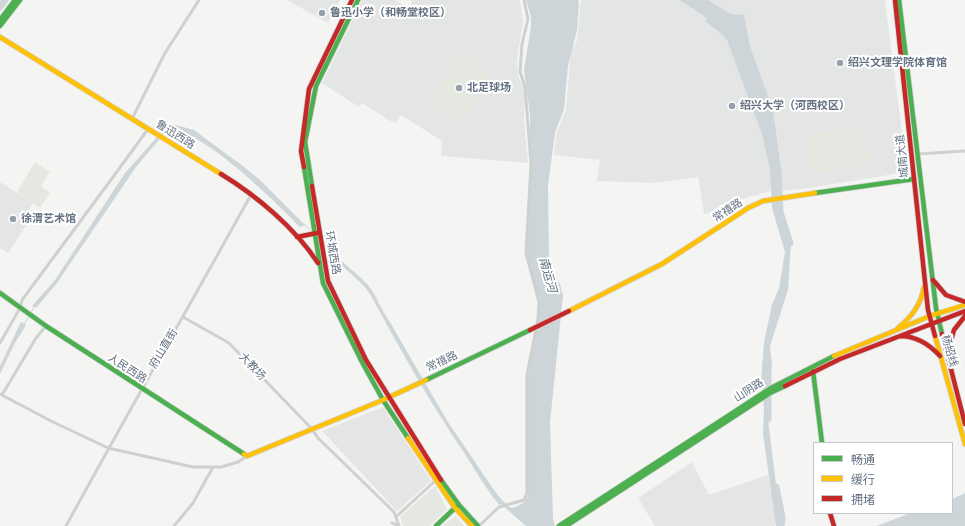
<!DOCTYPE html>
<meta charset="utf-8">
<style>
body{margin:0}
#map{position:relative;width:965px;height:526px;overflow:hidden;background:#f4f5f3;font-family:"Roboto Condensed","Noto Sans SC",sans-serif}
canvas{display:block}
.legend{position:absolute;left:813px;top:442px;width:140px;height:72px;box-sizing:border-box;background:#fff;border:1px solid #c1c7cd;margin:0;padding:5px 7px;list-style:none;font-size:12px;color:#647283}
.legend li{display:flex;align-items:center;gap:8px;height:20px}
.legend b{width:20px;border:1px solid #c1c7cd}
</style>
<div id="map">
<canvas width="965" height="526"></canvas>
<ul class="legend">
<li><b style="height:5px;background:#4caf50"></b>畅通</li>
<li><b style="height:5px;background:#ffc107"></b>缓行</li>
<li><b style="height:5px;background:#c62828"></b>拥堵</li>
</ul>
</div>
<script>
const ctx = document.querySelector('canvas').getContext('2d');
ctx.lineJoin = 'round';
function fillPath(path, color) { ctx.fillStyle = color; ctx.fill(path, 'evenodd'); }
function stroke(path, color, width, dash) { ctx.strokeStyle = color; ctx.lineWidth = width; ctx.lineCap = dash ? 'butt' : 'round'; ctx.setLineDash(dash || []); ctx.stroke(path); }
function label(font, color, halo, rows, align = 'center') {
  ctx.font = font + ' "Roboto Condensed","Noto Sans SC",sans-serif'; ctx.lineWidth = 4; ctx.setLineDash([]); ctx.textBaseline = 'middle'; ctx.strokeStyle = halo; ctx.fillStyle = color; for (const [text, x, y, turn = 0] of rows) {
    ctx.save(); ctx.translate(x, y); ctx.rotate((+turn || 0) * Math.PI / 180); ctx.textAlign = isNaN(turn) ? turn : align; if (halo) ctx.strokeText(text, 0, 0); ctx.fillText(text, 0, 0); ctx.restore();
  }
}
const built = new Path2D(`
 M287 0H340L328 23Z
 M362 0H395L408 8 412 3 411 0H520L523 22 517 59 518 76 525 89 524 119 528 163 441 156 442 141 401 115 396 123 392 122 362 103 359 107 322 83Z
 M581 0H885L907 172 803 189 771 191 720 205 714 212 704 214 698 177 653 183 597 181 600 160 554 155 556 135 566 110 571 50 577 41Z
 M0 182 33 203 24 217 29 221 8 253 0 248Z
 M383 407 431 481 397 511 322 431Z
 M692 462 709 495 768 475 776 514 775 526H655L638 498Z`);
const green = new Path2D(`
 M457 52 492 73 461 125 426 104Z
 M865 125 871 164 811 173 805 134Z
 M35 162 50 172 41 186 50 193 40 208 17 192Z
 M435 486 447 509 430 526H403L400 517Z
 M456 516 464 526H442Z`);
const water = new Path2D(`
 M526 0H578L579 4 577 30 568 66 564 109 555 133 548 185 549 266 560 284 563 295 550 423 553 519 555 526H526L501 504 499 505C486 488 476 472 465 454 430 403 400 349 370 294 360 277 332 263 329 247L331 246 337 257 368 285 448 422 498 496 509 507 513 508 523 503 528 496V378L539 307 527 255 530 192V115L524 69 531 27V17Z
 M680 0H708L731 14 744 15 750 46 773 111 782 176 784 225 791 243 788 290 770 346 772 365 767 379 768 419 781 526H776L763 434 764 408 761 381 764 342 772 305 779 288 785 252 772 208 770 169 762 134 727 40 722 34 705 21 707 18Z
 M172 124 194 130 244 167 260 180 305 225 300 227C281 208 191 115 164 134L136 167 57 283 36 308 32 306 55 280 125 173 164 129Z
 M21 322 26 325 15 343 0 374V366Z
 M965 493V526H876L911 513H952V499Z`);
const stream = new Path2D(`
 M237 162 259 180
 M103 215 116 194
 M304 224 312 232
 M324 244 330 250
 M335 256 363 280
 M370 288 377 299
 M31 313 34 307
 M390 323 411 360
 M24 325 29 316
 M492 488 502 501`);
const river = new Path2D(`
 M0 7 5 0
 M781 215 790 243
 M768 419V367
 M776 487 782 517 781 526`);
const street = new Path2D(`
 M132 119 165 53 199 0
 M918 154 965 151
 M183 317 229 343 312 429 318 438 394 512 399 526
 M0 343 20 308 22 300C64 243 107 186 148 129
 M0 394 51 421 108 448 193 467H221L238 462 247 456
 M2 395 36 338 46 326
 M396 517 436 480
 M392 523 399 526
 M66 526C127 414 190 305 252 193
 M174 526 193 503 213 467
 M479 526 499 507 524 500 527 493V375L538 319 539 302 526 253 531 164 525 86 520 72 522 44 528 19 524 0`);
const fast = new Path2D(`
 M899 0 936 308 942 334
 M0 20 15 0
 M0 26 20 0
 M304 167 323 283 362 362 383 400 408 438
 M312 186 305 142 316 86 358 0
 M815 193 914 179
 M0 293 46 326 244 454
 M813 371 822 443
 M426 380 530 330
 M441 480 459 505 478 526
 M436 526 457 506
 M559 526 771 388 834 356
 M566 526 770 393 785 386`);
const slow = new Path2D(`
 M0 37 221 174
 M569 311 662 264 748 208 763 201 815 193
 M898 328C912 317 921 305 924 287
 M935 336 965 444
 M834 356 930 316 965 305
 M408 438 455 508 472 526
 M244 454 247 456 383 400 426 380`);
const jam = new Path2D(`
 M895 0 928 310 935 336
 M304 167 301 151 309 89 352 0
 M221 174C257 196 295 228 318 263
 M312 186 328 281 366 360 441 480
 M297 237 317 233
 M933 280 946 295 965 302
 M942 334 965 424
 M900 336C917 336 929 344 940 356
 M948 351 954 330 965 316
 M785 386 840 359 965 311
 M830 513 834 526`);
const jamBridge = new Path2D(`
 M530 330 569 311`);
const markers = [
 [322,13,4,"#96a0aa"],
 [840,63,4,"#96a0aa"],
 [459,88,4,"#96a0aa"],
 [732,106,4,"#96a0aa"],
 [13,219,4,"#96a0aa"]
];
const poiNames = [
 ["鲁迅小学（和畅堂校区）",330,13],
 ["绍兴文理学院体育馆",848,63],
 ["北足球场",467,88],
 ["绍兴大学（河西校区）",740,106],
 ["徐渭艺术馆",21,219]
];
const streetNames = [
 ["鲁迅西路",175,135,32],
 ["城南大道",903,156,-96],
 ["常禧路",728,211,-33],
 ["环城西路",332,253,80],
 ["府山直街",164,349,-59],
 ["杨绍线",949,351,74],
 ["常禧路",442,362,-25],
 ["大教场",252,367,46],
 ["人民西路",127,369,33],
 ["山阴路",749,391,-33]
];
const waterNames = [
 ["南运河",547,275,74]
];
fillPath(built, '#e4e6e5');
fillPath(green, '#e4e8e1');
fillPath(water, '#ced5d8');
stroke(stream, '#ced5d8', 1);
stroke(river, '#ced5d8', 7);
stroke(fast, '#d0d2d2', 6);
stroke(slow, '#d0d2d2', 6);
stroke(jam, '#d0d2d2', 6);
stroke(street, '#cfd0d0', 3);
stroke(fast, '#4caf50', 4.5);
stroke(slow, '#ffc107', 4.5);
stroke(jam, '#c62828', 4.5);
stroke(jamBridge, '#d0d2d2', 6, []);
stroke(jamBridge, '#c62828', 4.5);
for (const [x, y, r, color] of markers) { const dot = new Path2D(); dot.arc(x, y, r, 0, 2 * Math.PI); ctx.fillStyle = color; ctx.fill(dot); stroke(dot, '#fff', 1.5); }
label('bold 11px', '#647283', '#fff', poiNames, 'left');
label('11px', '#647283', '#fff', streetNames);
label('italic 12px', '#607480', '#fff', waterNames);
</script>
